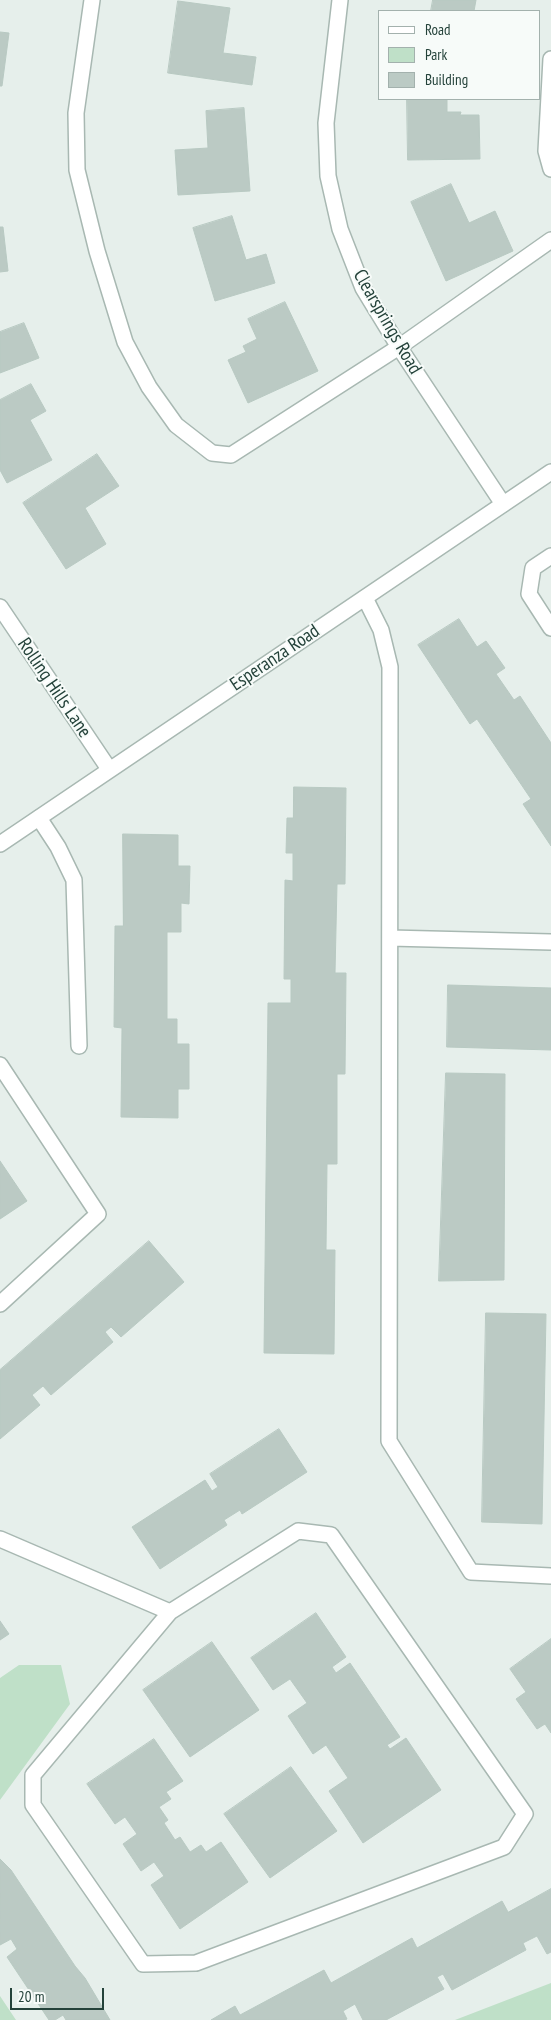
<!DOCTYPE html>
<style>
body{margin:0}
#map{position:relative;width:551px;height:2020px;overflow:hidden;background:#e6efeb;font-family:"PT Sans Narrow",sans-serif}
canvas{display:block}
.legend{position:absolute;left:378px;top:10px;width:162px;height:90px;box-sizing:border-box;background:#f7fbf9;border:1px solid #a3b1ad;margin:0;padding:6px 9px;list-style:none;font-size:15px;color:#24423a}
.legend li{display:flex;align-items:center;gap:10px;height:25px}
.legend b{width:25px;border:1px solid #a3b1ad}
.scale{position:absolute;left:10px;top:1988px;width:94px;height:22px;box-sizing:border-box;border:2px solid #24423a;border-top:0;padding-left:6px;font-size:15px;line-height:18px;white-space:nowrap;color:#24423a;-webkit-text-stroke:4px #f7fbf9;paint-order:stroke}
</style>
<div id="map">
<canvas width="551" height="2020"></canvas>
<ul class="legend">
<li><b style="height:6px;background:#fff"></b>Road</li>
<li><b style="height:14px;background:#bfe0c8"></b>Park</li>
<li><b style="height:14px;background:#bbcac4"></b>Building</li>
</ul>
<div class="scale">20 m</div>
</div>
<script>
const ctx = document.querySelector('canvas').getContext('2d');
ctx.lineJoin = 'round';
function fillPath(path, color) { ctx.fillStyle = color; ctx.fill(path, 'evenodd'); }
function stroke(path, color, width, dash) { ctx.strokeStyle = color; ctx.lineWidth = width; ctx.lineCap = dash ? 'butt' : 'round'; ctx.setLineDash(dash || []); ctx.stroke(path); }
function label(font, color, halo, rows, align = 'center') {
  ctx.font = font + ' "PT Sans Narrow",sans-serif'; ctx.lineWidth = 4; ctx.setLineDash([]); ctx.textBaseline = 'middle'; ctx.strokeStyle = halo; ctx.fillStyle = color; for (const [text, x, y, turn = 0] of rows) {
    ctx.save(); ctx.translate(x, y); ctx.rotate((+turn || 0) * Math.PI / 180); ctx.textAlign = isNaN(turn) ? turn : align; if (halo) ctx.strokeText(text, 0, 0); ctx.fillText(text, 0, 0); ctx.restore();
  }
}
const green = new Path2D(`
 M19 1665H61L70 1704 0 1800V1678Z
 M551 1983V2020H455Z
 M0 1996 16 2020H0Z`);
const building = new Path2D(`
 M433 0H476L474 11H431Z
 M178 1 230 8 223 53 256 57 252 85 168 73Z
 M0 32 9 33 2 86H0Z
 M407 99H447V112H461L460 115H479L480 159 408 160Z
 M244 108 250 191 178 195 175 150 208 148 206 111Z
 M451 184 469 223 495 211 513 251 446 281 411 202Z
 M232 216 246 260 266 254 275 283 215 301 193 228Z
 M0 227H3L8 271 0 272Z
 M285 302 318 371 248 403 228 360 246 352 243 346 257 339 248 319Z
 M24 323 39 358 0 373V332Z
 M31 384 46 411 30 420 52 460 7 483 0 470V400Z
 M97 454 119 486 85 508 106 544 66 569 23 503Z
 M459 619 477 647 486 641 505 668 496 674 514 700 520 696 551 743V846L523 804 531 799 477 719 470 724 418 645Z
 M294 787 346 788 345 884H337L335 973H346L345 1074H337V1164H327L326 1250H335L334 1354 264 1353 268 1003H291V979H284L285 880 293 881V853H286L287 818H293Z
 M123 834 178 835V866H190L189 904 181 903V932H167V1019H177V1044H189V1089H178V1118L121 1117 122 1028 114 1027 115 926H123Z
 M448 985 551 988V1050L447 1047Z
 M446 1073 505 1074 504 1280 439 1281Z
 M0 1161 27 1201 0 1219Z
 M149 1241 184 1282 121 1337 111 1327 105 1332 113 1342 51 1395 43 1386 32 1395 40 1405 0 1439V1370Z
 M486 1313 546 1314 542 1524 482 1522Z
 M279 1429 307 1472 242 1514 240 1510 224 1520 227 1525 160 1569 132 1527 205 1480 212 1491 218 1487 210 1474Z
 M316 1613 346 1657 332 1667 336 1673 350 1663 400 1737 387 1745 390 1749 406 1738 441 1790 363 1843 329 1791 348 1778 326 1745 313 1754 288 1716 307 1703 290 1679 273 1690 251 1658Z
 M0 1621 9 1634 0 1640Z
 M551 1639V1733L545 1724 537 1729 516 1699 526 1692 510 1669Z
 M212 1642 259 1710 190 1757 143 1690Z
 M154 1739 183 1781 166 1792 171 1799 159 1807 168 1820 164 1823 175 1840 180 1837 190 1852 201 1845 206 1852 221 1842 248 1882 180 1929 151 1885 164 1876 154 1862 141 1871 123 1844 137 1834 125 1817 115 1824 87 1784Z
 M291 1767 337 1831 270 1878 224 1814Z
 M0 1859 11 1870 75 1966 85 1978 110 2020H66L63 2015 55 2020H49L7 1957 17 1949 11 1939 0 1945Z
 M551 1889V1952L547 1954 537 1936 523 1943 526 1950 452 1990 443 1974 437 1977 444 1989 386 2020H363L355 2004 343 2011 347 2019 345 2020H211L235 2006 240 2015 324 1970 331 1983 412 1938 417 1948 502 1901 508 1912Z`);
const service = new Path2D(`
 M92 0 76 113 77 170 97 251 125 342 149 387 176 425 212 453 231 455 399 347 551 240
 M551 59 546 151 551 169
 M551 556 533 568 529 594 551 628
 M365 598 381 630 390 667 389 1441 471 1572 551 1576
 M39 818 58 847 74 880 79 1046
 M390 938 551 942
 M0 1065 98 1214 0 1304
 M0 1539 170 1612 298 1531 331 1535 525 1814 504 1847 196 1963 143 1964 33 1805V1775L170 1612`);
const minor = new Path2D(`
 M340 0 326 123 328 176 340 229 363 288 399 347 503 504
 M0 607 109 769`);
const tertiary = new Path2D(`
 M0 844 551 472`);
const streetNames = [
 ["Clearsprings Road",387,322,60],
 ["Esperanza Road",275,658,-34],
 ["Rolling Hills Lane",54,688,56]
];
fillPath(green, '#bfe0c8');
fillPath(building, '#bbcac4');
stroke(building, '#b8c9c2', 1);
stroke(service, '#a8b8b2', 18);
stroke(minor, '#a8b8b2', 18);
stroke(tertiary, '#a8b8b2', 18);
stroke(service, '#fff', 15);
stroke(minor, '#fff', 15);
stroke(tertiary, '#fff', 15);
label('19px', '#24423a', '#f7fbf9', streetNames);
</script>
